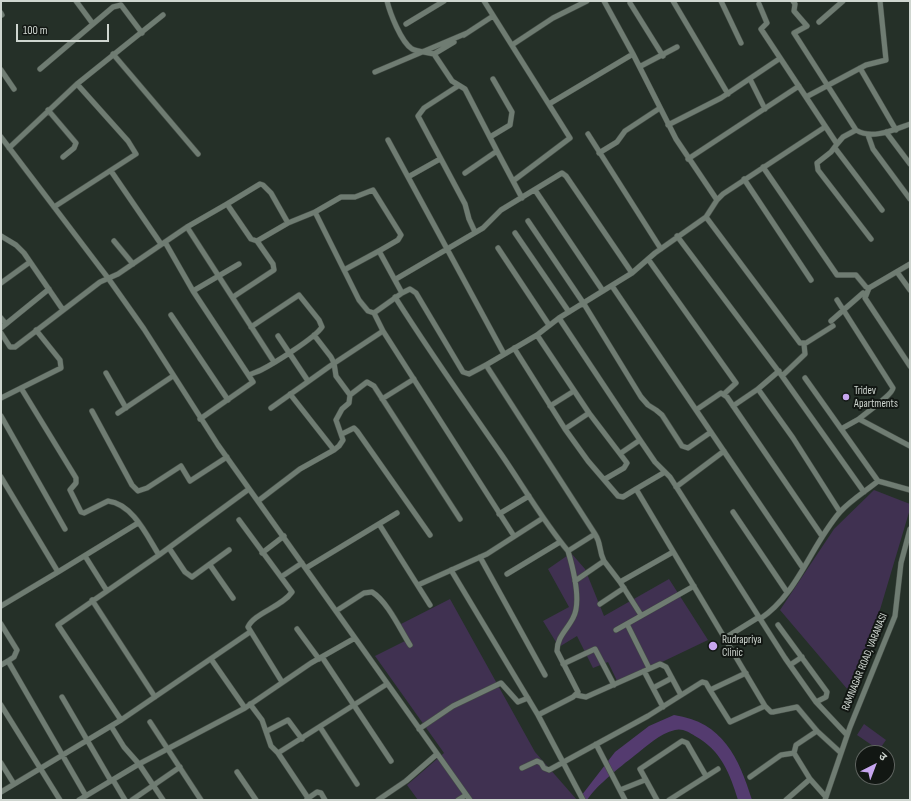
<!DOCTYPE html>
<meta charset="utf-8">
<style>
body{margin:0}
#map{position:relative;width:911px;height:801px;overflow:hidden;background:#253028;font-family:"Sofia Sans Condensed","Noto Sans Devanagari",sans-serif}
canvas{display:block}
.frame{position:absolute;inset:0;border:2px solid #cfd6d0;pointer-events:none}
.north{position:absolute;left:855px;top:745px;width:40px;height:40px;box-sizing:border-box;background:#121713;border:1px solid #5e635f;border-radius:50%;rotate:42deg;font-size:11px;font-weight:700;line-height:16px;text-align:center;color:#cfd6d0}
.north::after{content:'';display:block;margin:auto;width:14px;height:18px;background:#c7a6ef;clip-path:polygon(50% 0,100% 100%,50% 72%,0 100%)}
.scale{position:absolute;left:16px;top:24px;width:93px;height:18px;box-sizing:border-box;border:2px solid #cfd6d0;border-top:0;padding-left:5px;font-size:12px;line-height:14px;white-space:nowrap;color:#cfd6d0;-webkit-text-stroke:3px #121713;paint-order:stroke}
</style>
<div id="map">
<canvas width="911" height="801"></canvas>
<div class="frame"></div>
<div class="north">उ</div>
<div class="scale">100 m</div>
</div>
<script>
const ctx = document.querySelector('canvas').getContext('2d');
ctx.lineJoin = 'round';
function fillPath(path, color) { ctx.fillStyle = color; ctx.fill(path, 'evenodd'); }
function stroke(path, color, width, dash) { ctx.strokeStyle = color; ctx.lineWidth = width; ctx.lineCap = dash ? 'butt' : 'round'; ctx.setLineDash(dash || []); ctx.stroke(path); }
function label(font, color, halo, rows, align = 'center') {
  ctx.font = font + ' "Sofia Sans Condensed",sans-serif'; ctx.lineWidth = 4; ctx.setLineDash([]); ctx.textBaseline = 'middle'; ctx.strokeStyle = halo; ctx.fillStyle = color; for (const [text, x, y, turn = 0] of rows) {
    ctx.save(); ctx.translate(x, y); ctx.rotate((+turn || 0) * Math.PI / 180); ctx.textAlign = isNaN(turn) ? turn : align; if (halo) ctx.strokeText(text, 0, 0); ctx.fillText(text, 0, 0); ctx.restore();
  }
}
const green = new Path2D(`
 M874 490 910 504V509L854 697 780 610 834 529Z
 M571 553 585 569 604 616 669 579 708 640 618 683 608 662 593 668 577 636 559 647 543 621 569 607 548 569Z
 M450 599 535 752 577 800H418L407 785 444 753 375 656 409 639 399 625Z
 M864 724 886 740 879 750 857 735Z`);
const water = new Path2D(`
 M674 715C723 722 739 758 752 800H738C730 774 721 750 695 736 689 732 682 728 675 730 659 734 647 746 634 756 620 767 597 785 587 800H578L615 752 649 726Z`);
const minor = new Path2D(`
 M387 1C390 13 401 42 412 49 418 52 427 52 434 54L452 81 465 89 497 151
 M484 1 570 138 513 181
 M604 1 633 54
 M673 1 728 94
 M721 1 741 43
 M793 1 795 4 794 11 807 26 794 33 856 130 843 137 837 144
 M630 3 663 56
 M759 4 767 23 761 29 837 144 831 152 817 163 818 170 871 239
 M1 13 2 15
 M819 22 843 1
 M93 24 113 7 121 5 142 33
 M406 24 444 1
 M464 35 493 16
 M512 45 553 18 587 1
 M113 54 198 154
 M434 54 454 42
 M641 66 677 47
 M860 68 896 130
 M40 69 93 24 76 1
 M1 70 14 89
 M375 72 467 33
 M750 79 765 109
 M458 86 424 108 418 116 465 204 469 219 475 232
 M806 97 866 65 886 60 880 1
 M549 104 633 54 676 139 717 200
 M48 110 76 143 74 148 63 157
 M668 125 721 98 779 59
 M825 127 723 194 717 200 706 217 655 253 632 273 559 318 537 335 589 413 565 429 588 461 618 496 623 497 636 489 765 706 771 712H773L797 707 817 731 841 753
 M856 130C872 140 893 130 910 124
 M886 132 910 164
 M588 134 661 249
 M868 135 873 149 910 199
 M1 137 108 278 144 329 218 445 470 800
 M490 137 510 125 512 112 493 79
 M388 140 504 354
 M9 148 77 84 163 15
 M835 148 882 210
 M599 153 617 142 625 131 660 108
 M688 159 799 86
 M763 167 837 275H856L866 287 869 288 910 264
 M111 171 161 244
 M465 173 497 151 522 198
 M408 177 440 159
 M744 179 811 280
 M535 190 603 291
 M227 204 260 184 263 185 271 193 288 223
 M54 207 136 154 128 141 77 84
 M315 212 341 197H355L373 190 401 235 398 240 379 251
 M706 217 800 343H806L833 326
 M528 221 584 304 641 397 648 405 656 410 662 415 682 446 688 448 711 432
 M187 227 274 362
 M515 233 569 312
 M1 236 16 245 24 253 63 310
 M677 236 782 376 864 492
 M114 241 133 264
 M165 242 193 291 239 264
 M498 248 549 325
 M648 259 736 383 724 394
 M897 272 910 290
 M396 279 483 228 501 210 562 173 566 176 632 273
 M1 283 30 262
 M612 286 803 568
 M869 288 865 298 910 366
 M193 291 253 382 200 419
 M402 293 410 289 416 293 463 372 469 374 486 365
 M233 297 274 270 273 264 257 241
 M395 297C429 351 465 402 501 454 523 486 543 521 568 551L595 534
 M837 300 893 388C893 394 866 413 859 419
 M171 315 228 400
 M1 318 6 324
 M559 318 640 440 655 462 670 477 785 658 816 702 847 735
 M831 321 863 293
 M1 328 49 289
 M383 331 514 536
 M1 333 10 347H15L100 282 118 274 187 227 227 204 251 239 257 241 288 223 315 212 359 300 368 311 374 313
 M537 335 486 365 595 534C602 545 598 549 604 561
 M278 336 308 381
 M514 348 565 429
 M779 371 758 389 793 438 840 512
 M106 373 126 408
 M249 375C253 373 257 372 261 370 273 364 315 338 322 327L319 320 299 295 251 327
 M782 376 805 354 804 344
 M805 378 878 481 910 490
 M21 388 76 478V483L70 490 81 512 84 513 108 501C133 504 147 536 159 555
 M290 394 334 450
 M350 395 367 382 374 386 460 519
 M1 398 61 368 60 360 36 330
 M382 399 414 379
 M550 406 574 391
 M733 406 758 389
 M271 408 330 366 383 331 374 313 402 293 379 251 344 270
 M696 410 721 393 727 397 822 536
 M92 411 132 485 138 491 147 488 181 466 190 481 227 457
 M118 413 173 376
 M589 413 627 463 624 468 605 479
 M1 416 65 529
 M841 429 859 419 910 446
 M342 434 354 428 357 431 430 535
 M621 453 640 440
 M1 477 58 572 1 606
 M676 487 724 451
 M636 489 665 472
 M258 501 300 469 334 450 339 446 343 440 336 420 342 409 349 403 350 395 336 376 334 363 331 357 314 335
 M733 512 787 592
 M499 514 529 496
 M239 520 292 592C282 607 254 613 248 627L282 682
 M379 524 430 605
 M169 548 185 572 192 577 229 550
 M262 553 284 536
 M85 556 107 591
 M480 557 545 675
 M210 565 233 598
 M306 568 397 513
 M451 570 538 715 583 800
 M58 572 138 523
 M507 574 560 542
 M281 577 302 563
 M575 581 604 561 620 582
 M418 585 487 554 543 518
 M92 600 155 697
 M600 604 624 588
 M336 611 364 593 372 592C387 601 400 629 410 645
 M641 615 620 582 673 552
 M760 619C798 594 811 545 840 512 851 500 866 491 878 481
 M1 624 17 650 14 657 8 661 86 796
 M627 624 649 668
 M778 625 827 692 826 697 816 702
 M297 629 319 659
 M616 630 694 586
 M725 638 759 617
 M322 657 391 761
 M211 659 245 708
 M563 664 595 649 614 685
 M1 665 8 661
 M790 665 802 657
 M644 671 663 707
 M653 688 672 678
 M710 690 730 722 765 706
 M576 695 586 697 660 664 666 667 681 695
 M62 697 111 781
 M250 704 262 720 271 746 278 753 308 798
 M1 705 60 800
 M538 715 573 697 578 692 557 651C557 637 567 630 573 618 582 602 573 568 568 551
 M121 720 58 625 159 555 249 489
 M150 722 201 800
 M111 726 124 747 139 764 163 800
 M320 727 357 784
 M419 729 453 706 501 683 518 702 528 698
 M267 731 288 720 302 739
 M817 731 796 745 794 753 810 779 826 797
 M596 744 625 800
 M278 753 387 684
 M1 763 14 784
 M522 768 537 761 541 763 544 768 549 770 648 716 702 682 706 683 710 690 746 673
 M237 772 256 800
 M750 777 781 755 794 753
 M113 780 125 800
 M620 790 645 780
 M1 792 121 720 250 632
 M307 799 317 792 321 793 325 800
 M79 800 139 764 245 708 311 663 355 638
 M132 800 180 767
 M378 800 406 781 437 754
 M458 800 466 795
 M657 800 640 769 682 741 687 743 706 776
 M669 800 718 769
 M786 800 810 779
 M825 800 850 727 895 616 901 563 910 529`);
const markers = [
 [846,397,4,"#c7a6ef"],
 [713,646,5,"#c7a6ef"]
];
const poiNames = [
 ["Tridev",854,391],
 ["Apartments",854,404],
 ["Rudrapriya",722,640],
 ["Clinic",722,653]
];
const streetNames = [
 ["RAMNAGAR ROAD, VARANASI",865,662,-68]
];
fillPath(green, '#403151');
fillPath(water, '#543b6f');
stroke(minor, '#444d46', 6);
stroke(minor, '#6f7c72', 5);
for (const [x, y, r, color] of markers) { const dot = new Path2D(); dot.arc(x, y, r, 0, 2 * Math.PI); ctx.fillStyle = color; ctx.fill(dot); stroke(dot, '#121713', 1.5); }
label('11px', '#cfd6d0', '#121713', poiNames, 'left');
label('11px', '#cfd6d0', '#121713', streetNames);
</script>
